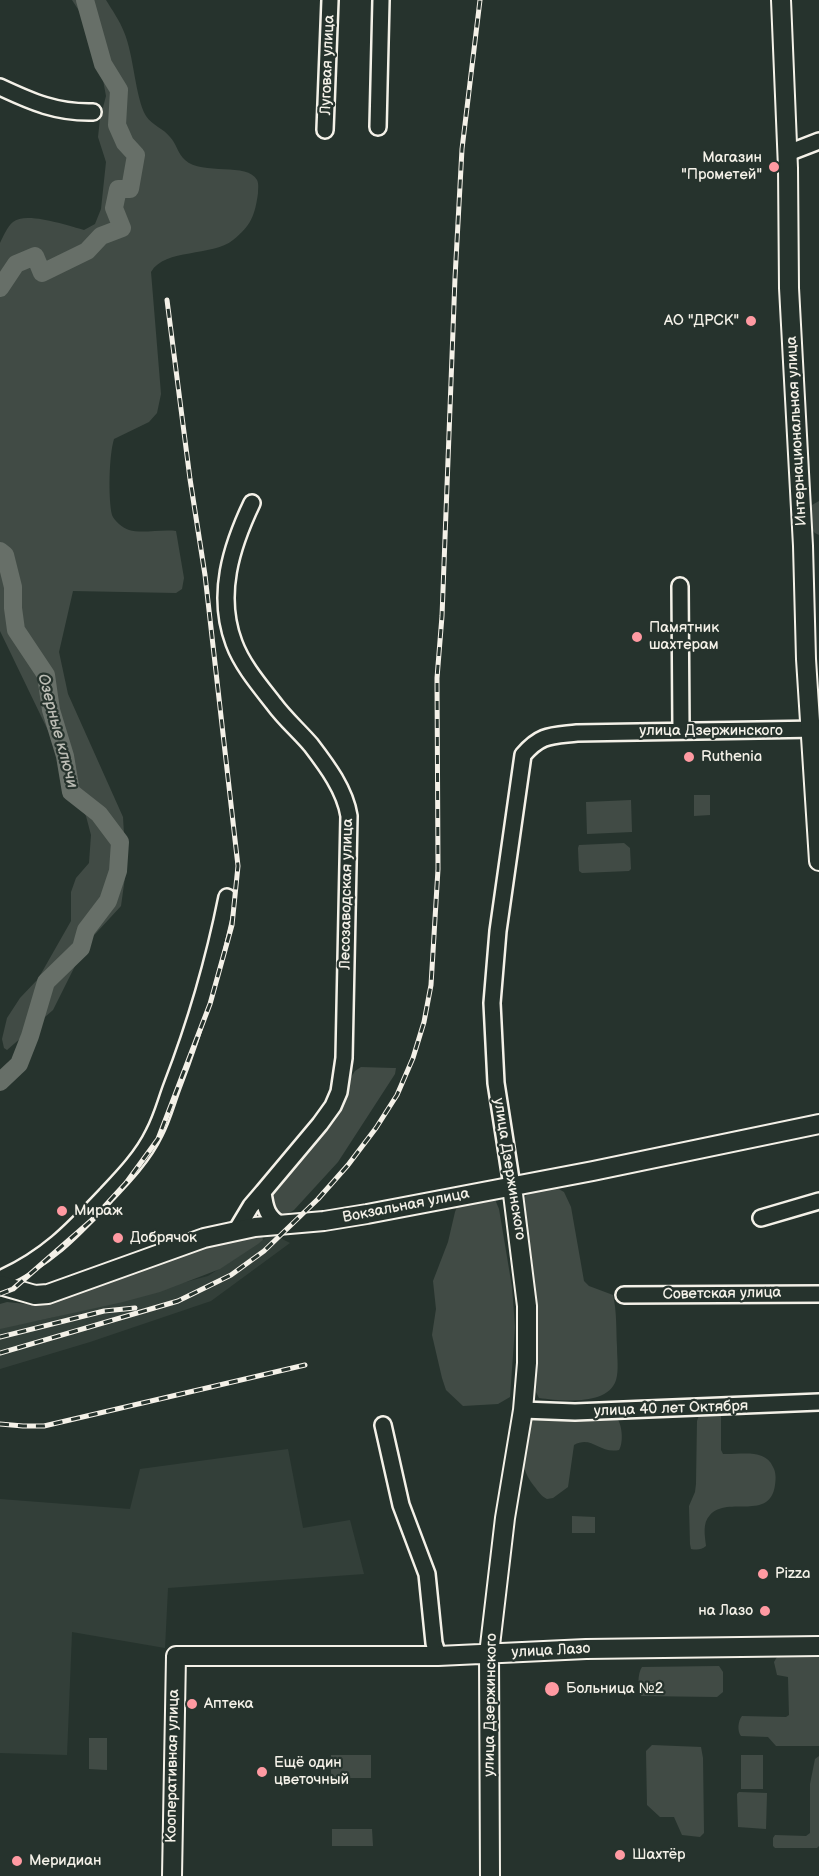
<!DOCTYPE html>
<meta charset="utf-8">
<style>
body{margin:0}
canvas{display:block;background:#26332d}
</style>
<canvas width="819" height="1876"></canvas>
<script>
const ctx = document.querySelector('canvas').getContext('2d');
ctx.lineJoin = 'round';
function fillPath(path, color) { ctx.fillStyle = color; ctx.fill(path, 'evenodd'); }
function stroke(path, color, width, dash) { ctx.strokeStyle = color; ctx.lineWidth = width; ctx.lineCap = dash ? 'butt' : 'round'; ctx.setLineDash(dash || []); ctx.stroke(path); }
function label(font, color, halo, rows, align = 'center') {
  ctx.font = font + ' "Balsamiq Sans",sans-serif'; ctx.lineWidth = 4.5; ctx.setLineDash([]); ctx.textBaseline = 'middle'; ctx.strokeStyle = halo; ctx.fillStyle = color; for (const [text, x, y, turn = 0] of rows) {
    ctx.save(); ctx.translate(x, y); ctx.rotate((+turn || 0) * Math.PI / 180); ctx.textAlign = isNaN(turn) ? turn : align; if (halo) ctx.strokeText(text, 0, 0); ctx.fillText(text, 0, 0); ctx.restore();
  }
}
const built = new Path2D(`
 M272 1234 290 1243 211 1301 90 1342 0 1369V1328L50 1318 208 1276Z
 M288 1449 303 1528 350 1520 364 1574 168 1588 165 1648 72 1632 67 1755 0 1753V1499L130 1509 140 1469Z`);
const green = new Path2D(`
 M72 0H106C112 10 120 21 124 32 134 55 135 97 146 116 152 125 164 129 170 137 176 143 178 154 185 160 202 176 248 162 257 180 259 184 258 189 258 193 255 215 251 226 233 240 212 257 165 248 151 272L161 394 157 413 149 422 114 439C109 454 108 499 112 515 114 521 123 528 129 530 141 534 162 529 176 531L184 578 182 589 176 593 73 591 59 652 68 694 123 817 126 870 121 906 86 944 53 1010 7 1050 4 1048 2 1039 7 1018 20 998 38 979 71 921V892L76 878 89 863 91 835 86 816 59 772 55 745 0 631V243C3 237 7 227 13 222 26 211 68 226 84 230L95 224 101 209 106 162 98 137 100 119 106 96 101 69 85 20Z
 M819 501V535C807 531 809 515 812 505Z
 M694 795H710V815L694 816Z
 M631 800 632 832 587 834 586 802Z
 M624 843 630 848 631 869 629 871 582 873 579 871 578 848 579 845Z
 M361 1067 393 1068H396L395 1074 338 1162 294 1210 286 1215 276 1213 272 1209 270 1193 320 1126 355 1071Z
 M555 1187 564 1192 571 1207 584 1281 589 1286 613 1295C617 1312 616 1330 617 1347 617 1358 619 1370 616 1380 608 1406 561 1401 539 1398L536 1392 538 1327 536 1298 524 1198C531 1188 544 1188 555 1187Z
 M494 1197 499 1209 512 1287 515 1327 510 1397 498 1404 463 1406 446 1390 442 1378 432 1335 436 1309 433 1281 448 1242 455 1212 459 1202Z
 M259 1235 262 1236 263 1240 258 1244 220 1269 160 1292 123 1302 0 1329V1304L7 1302 26 1304 42 1301 211 1245Z
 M702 1413H718L721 1416V1450L723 1454C740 1455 765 1448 773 1467 776 1472 776 1479 775 1485 770 1522 728 1495 710 1515 702 1523 705 1536 706 1546 701 1550 697 1550 691 1549L690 1544 689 1506 695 1492 696 1484 697 1421 699 1415Z
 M616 1417C622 1423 624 1442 619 1450 599 1454 592 1435 574 1445L568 1487 553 1498 547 1499C541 1496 538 1491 534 1486 515 1462 525 1444 530 1418Z
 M572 1516 595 1517V1533H572Z
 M788 1656H819V1746H776L768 1737 741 1736C737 1731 738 1721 742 1716L786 1717 789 1715 788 1677 777 1675 774 1662 777 1657Z
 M719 1666 723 1672V1692L717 1697 641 1696C638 1689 637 1674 642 1667Z
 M89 1738H107V1770L89 1769Z
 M652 1745 701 1747 703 1758 704 1833 700 1837 682 1835 674 1817H660L647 1805 646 1751Z
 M331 1755H371V1778H331Z
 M741 1755H763V1789H741Z
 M819 1756V1846L817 1848H775L773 1846V1838L775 1835 806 1836 810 1833V1784L815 1759Z
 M739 1792 767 1793 766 1829 738 1827 737 1794Z
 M332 1829H372L373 1846H332Z`);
const river = new Path2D(`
 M0 288 16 264 35 256 42 273 87 251 101 236 122 228 114 208 118 189H130L136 155 125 143 117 125 119 90 103 64 85 0
 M0 551 5 555 13 587V608L16 630 46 675 51 710 65 756 71 792 99 814 120 842 118 871 108 901 86 930 81 948 46 982 30 1036 19 1064 0 1082`);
const minor = new Path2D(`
 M0 87C32 102 57 113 93 112
 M378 127 381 0
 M325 130 330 0
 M788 153 819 141
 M252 503C231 547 216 595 234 643 242 665 260 686 274 704 285 719 299 731 311 745 327 766 345 790 349 816L344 1058 339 1092 333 1106 320 1124 263 1192C265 1208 267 1217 281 1225
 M680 586 681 730
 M512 1186 496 1083 492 1003 498 931 523 755C541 734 551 736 577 733L819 729
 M761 1218 819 1201
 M236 1231 251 1206 263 1192
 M0 1279C47 1258 72 1231 107 1194 124 1176 143 1156 154 1133 162 1118 166 1102 172 1086 196 1024 214 962 227 897
 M624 1295 819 1294
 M523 1410 575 1412 819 1402
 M383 1425 401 1505 427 1574 434 1643 438 1656`);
const major = new Path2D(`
 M781 0 788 168 789 288 803 546 806 659 819 861
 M0 1285 35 1295 48 1294 204 1238 255 1227 324 1221 367 1214 593 1171 819 1124
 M172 1876 176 1656H438L586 1649 819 1646
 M490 1876 489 1654 505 1518 523 1410 527 1363V1306L512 1186`);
const rail = new Path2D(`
 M0 1294 13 1289 93 1219 126 1183 158 1139 210 1004 232 925 238 866 205 575 190 479 167 300
 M0 1337 104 1311 135 1308
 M0 1353 178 1301 231 1275 264 1251 318 1199 348 1165 376 1128 397 1095 413 1058 424 1022 431 985 438 869 437 678 442 616 455 278 462 149 480 0
 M0 1424 23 1426H44L305 1365`);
const markers = [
 [774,167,6,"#ff9aa2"],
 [751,321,6,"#ff9aa2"],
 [637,637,6,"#ff9aa2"],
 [689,757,6,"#ff9aa2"],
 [62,1211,6,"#ff9aa2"],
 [118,1238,6,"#ff9aa2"],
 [763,1574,6,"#ff9aa2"],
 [765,1611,6,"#ff9aa2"],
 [552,1689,8,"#ff9aa2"],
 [192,1704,6,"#ff9aa2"],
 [262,1772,6,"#ff9aa2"],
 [620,1855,6,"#ff9aa2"],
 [17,1861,6,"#ff9aa2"]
];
const streetNames = [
 ["Луговая улица",328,65,-88],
 ["Интернациональная улица",797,431,-93],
 ["улица Дзержинского",711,731],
 ["Лесозаводская улица",347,894,-89],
 ["улица Дзержинского",509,1169,81],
 ["Вокзальная улица",406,1206,-11],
 ["Советская улица",722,1294,-1],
 ["улица 40 лет Октября",671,1409,-2],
 ["улица Лазо",551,1651,-3],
 ["улица Дзержинского",491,1705,-89],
 ["Кооперативная улица",173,1766,-89]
];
const poiNames = [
 ["Магазин",762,158,"right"],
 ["\"Прометей\"",762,175,"right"],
 ["АО \"ДРСК\"",739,321,"right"],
 ["Памятник",649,628],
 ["шахтерам",649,645],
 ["Ruthenia",701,757],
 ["Мираж",74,1211],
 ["Добрячок",130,1238],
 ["Pizza",775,1574],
 ["на Лазо",753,1611,"right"],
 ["Больница №2",566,1689],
 ["Аптека",204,1704],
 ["Ещё один",274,1763],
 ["цветочный",274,1780],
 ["Шахтёр",632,1855],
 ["Меридиан",29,1861]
];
const waterNames = [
 ["Озерные ключи",57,731,75]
];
fillPath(built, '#333f39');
fillPath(green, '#414b45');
stroke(river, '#676f68', 18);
stroke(minor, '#f4f1e8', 20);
stroke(major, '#f4f1e8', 22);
stroke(minor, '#26332d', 15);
stroke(major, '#26332d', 18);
stroke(rail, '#f4f1e8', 5);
stroke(rail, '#26332d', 3, [9]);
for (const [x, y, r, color] of markers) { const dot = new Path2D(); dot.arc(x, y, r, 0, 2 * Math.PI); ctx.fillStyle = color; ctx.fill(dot); stroke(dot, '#26332d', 2); }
label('15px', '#f4f1e8', '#26332d', streetNames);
label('15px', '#f4f1e8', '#26332d', poiNames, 'left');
label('italic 16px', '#bcbdb5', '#26332d', waterNames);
</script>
